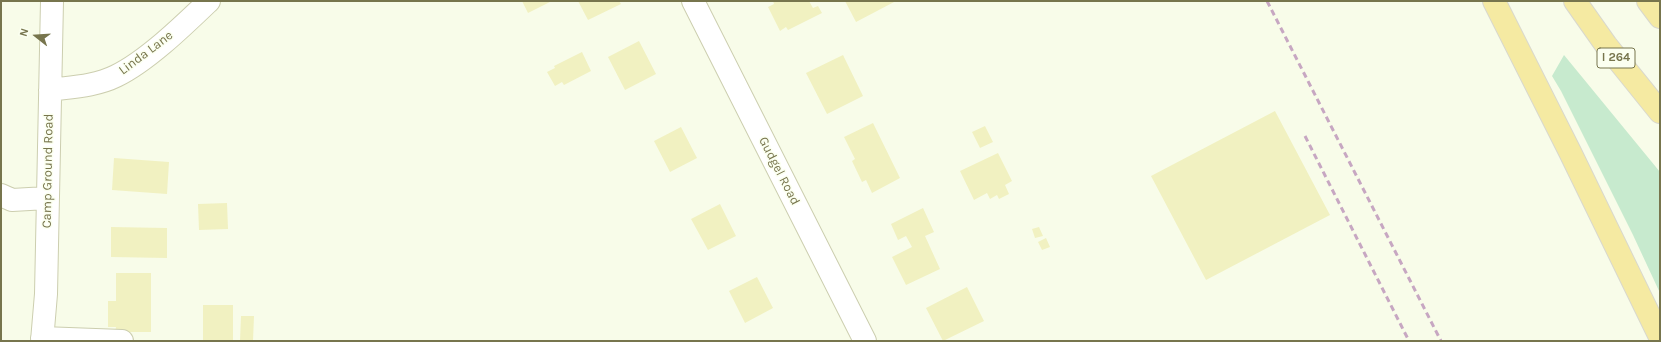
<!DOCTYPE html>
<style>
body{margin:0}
#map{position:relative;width:1661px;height:342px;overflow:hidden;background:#f8fce9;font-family:Karla,sans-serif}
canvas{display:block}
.frame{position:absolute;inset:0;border:2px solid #77754d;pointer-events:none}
.north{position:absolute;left:16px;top:16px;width:40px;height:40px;-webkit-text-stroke:3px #fbfff0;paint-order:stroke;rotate:287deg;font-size:11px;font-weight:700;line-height:16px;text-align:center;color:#77754d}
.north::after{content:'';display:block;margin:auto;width:14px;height:18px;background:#77754d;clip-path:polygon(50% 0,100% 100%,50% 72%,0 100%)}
</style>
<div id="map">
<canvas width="1661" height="342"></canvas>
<div class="frame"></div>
<div class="north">N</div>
</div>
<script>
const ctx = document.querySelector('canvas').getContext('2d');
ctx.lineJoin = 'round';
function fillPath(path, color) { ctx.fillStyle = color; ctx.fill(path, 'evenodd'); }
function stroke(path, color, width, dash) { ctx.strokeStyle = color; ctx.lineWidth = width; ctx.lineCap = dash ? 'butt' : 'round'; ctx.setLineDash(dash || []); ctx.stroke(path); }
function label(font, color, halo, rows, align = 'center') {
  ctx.font = font + ' Karla,sans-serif'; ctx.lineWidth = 3; ctx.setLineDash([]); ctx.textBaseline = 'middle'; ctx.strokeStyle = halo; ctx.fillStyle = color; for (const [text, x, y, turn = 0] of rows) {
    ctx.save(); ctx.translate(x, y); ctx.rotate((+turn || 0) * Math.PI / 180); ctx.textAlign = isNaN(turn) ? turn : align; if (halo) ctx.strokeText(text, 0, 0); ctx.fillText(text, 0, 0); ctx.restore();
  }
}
const green = new Path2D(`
 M1564 55 1660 172V293L1633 235 1561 91 1552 76Z`);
const building = new Path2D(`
 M522 1H552L528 13Z
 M578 1H619L621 4 588 20Z
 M773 1H809L813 8 818 6 822 13 788 30 786 27 780 31 768 7 774 4Z
 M845 1H896L856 22Z
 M639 41 656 74 625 90 608 57Z
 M582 52 591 71 564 85 562 82 555 86 547 72 555 68 554 66Z
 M843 55 863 96 827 114 806 73Z
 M1275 111 1330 215 1206 280 1151 176Z
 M873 123 900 178 872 193 866 180 862 182 852 161 855 159 844 137Z
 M985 126 993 142 980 148 972 132Z
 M681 127 697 158 670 172 654 141Z
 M998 153 1012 181 1005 185 1009 194 999 199 997 195 990 199 987 193 974 200 960 171Z
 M114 158 169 162 167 194 112 190Z
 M227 203 228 229 199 230 198 204Z
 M720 204 736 236 708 250 691 219Z
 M923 208 934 232 925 236 940 269 906 285 892 257 912 247 906 236 898 240 891 224Z
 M111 227 167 228V258L111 257Z
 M1039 227 1043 236 1035 238 1032 229Z
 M1046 238 1050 247 1042 250 1038 242Z
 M116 273H151V332H115L116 327H108V301H116Z
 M757 277 773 308 745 323 729 291Z
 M967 287 984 321 943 341 926 308Z
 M203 305H233V341H203Z
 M241 316H254L253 341H240Z`);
const minor = new Path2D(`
 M693 1 865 341
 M50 90C72 87 96 86 116 76 147 61 184 25 209 1
 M1 195 12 200 47 198
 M42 338 122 341
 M42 341 46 294 52 1`);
const highway = new Path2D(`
 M1494 1 1570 152 1660 337
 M1575 1 1606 45 1660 112
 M1648 1 1660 17`);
const rail = new Path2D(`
 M1267 1 1441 341
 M1305 136 1409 341`);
const shields = [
 [1616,58,38]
];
const shieldNames = [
 ["I 264",1616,58]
];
const streetNames = [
 ["Linda Lane",146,53,-37],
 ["Camp Ground Road",48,171,-89],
 ["Gudgel Road",779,171,63]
];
fillPath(green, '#c7eace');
fillPath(building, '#f1f1c1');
stroke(minor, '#ccceaf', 24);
stroke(highway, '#d9d8cd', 24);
stroke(minor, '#fff', 22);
stroke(highway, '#f5eaa2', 22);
stroke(rail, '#c7a7c2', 3, [6, 4]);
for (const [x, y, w] of shields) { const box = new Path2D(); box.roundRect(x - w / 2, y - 10, w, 20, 3); ctx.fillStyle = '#fbfff0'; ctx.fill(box); stroke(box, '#77754d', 1); }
label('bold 12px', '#77754d', null, shieldNames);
label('13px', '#77754d', '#fbfff0', streetNames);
</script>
